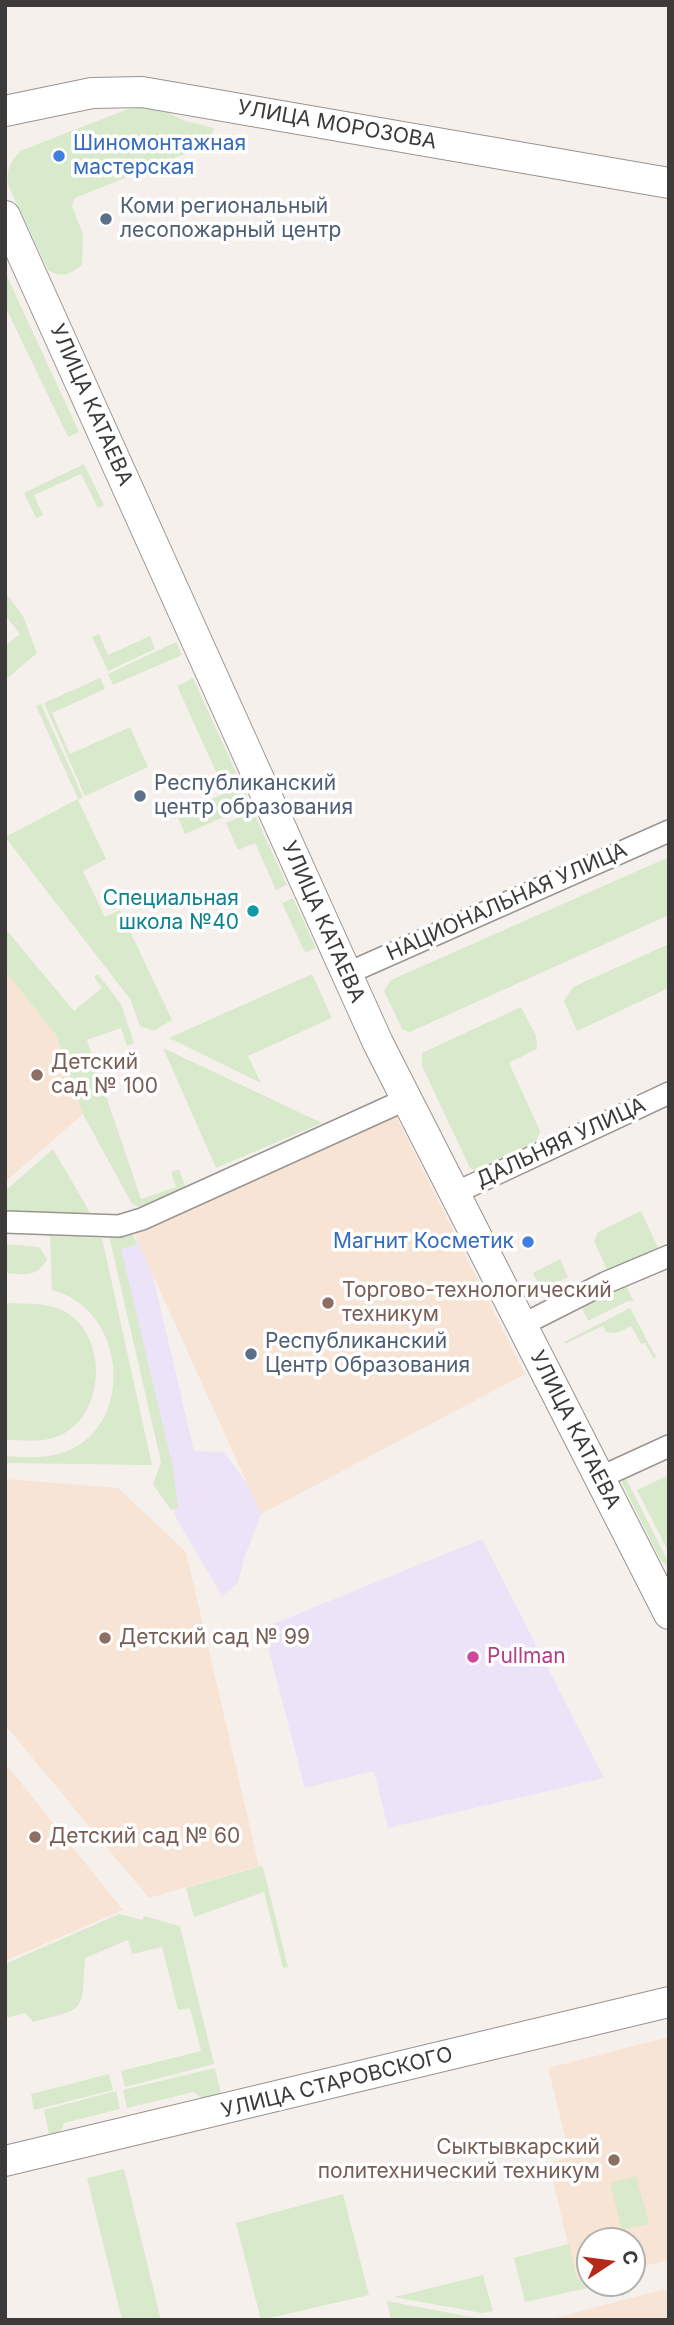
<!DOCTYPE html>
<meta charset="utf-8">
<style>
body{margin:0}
#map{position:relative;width:674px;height:2325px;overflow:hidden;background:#f6f0ec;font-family:Inter,sans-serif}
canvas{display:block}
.frame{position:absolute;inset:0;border:7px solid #3d3b39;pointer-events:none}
.north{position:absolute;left:576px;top:2227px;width:70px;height:70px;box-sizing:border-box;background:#fff;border:2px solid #b1b1b0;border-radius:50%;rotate:77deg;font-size:19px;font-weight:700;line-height:28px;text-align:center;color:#3d3b39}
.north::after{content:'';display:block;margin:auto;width:24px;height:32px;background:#b6291a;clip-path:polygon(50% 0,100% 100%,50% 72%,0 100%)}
</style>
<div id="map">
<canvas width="674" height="2325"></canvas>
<div class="frame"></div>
<div class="north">С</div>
</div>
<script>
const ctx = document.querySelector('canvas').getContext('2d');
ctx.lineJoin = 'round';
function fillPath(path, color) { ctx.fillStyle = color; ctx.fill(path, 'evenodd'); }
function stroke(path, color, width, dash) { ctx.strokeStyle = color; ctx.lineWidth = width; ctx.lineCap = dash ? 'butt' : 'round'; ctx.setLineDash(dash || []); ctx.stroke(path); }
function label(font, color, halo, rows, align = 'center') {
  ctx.font = font + ' Inter,sans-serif'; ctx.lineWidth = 7; ctx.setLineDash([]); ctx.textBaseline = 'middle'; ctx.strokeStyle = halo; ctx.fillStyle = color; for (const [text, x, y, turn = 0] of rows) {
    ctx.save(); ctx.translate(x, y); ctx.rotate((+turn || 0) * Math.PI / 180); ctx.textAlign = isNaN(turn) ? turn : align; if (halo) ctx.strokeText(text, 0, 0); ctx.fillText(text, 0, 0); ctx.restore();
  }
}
const industrial = new Path2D(`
 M144 1238 194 1451 224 1452 264 1507 245 1556 238 1583 222 1596 175 1516 170 1475 116 1245Z
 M482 1539 604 1778 388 1828 374 1771 305 1788 263 1628Z`);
const education = new Path2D(`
 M5 971 56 1035 83 1114 5 1182Z
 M393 1110 525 1374 261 1514 134 1233Z
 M5 1479 118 1488 186 1552 259 1866 149 1898 5 1725Z
 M5 1763 123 1910 5 1961Z
 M669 2037V2260L632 2269V2241H590V2280L577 2283 549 2163 570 2157 548 2068Z
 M669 2288V2320H547Z`);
const green = new Path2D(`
 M151 104 185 121 214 128 209 144 75 198 72 206 83 234 82 265C70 275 61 278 48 270L9 187C5 171 10 163 20 151L128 109Z
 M5 272 79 432 68 437 5 306Z
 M84 464 104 505 98 508 81 474 34 495 43 515 36 518 24 493Z
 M5 592 23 616 37 653 5 680V646L20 634 5 615Z
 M99 634 108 655 150 636 155 649 108 671 92 637Z
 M176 642 182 655 113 685 108 674Z
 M100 678 105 689 52 713 70 754 130 727 148 767 85 796 44 703Z
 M193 678 238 777 222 785 177 686Z
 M41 704 83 797 78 800 106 859 83 871 105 917 120 910 172 1020 154 1031 140 1026 130 999 5 837 78 799 36 706Z
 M242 785 251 805 185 834 177 815Z
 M253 811 287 885 276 890 255 843 238 850 226 823Z
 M669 857V915L410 1032 402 1029 384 991 391 980Z
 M293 898 316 948 305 953 282 903Z
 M5 928 74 1011 102 988 94 977 98 974 121 1004 134 1043 127 1046 121 1028 87 1040 141 1199 176 1187 171 1172 179 1169 187 1192 140 1208 132 1204 83 1114 56 1035 5 971Z
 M669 944V988L577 1031 564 1001 573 987Z
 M312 974 332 1018 248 1056 261 1083 169 1038Z
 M521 1007 536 1036 537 1049 509 1063 540 1131 535 1144 475 1171 470 1168 422 1066V1053Z
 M163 1048 322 1123 216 1168Z
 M53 1149 92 1216 5 1211V1191Z
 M641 1211 658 1248 669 1243V1251L608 1272 594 1241 598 1232Z
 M132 1231 137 1245 121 1249 173 1468 178 1507 171 1510 153 1484 161 1462 109 1236Z
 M50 1236 102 1238 152 1465 5 1463V1456C24 1457 46 1459 65 1452 138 1424 125 1308 52 1290Z
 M5 1244 39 1247 47 1259C38 1278 24 1274 5 1273Z
 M560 1259 568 1277 541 1290 533 1273Z
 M624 1282 634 1302 628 1301 588 1321 580 1304Z
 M5 1303C24 1304 46 1302 64 1311 109 1335 106 1416 59 1436 42 1443 23 1440 5 1440Z
 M630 1308 656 1357 654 1359 645 1343 641 1344 631 1326 617 1333 606 1332 603 1326 565 1344 564 1342Z
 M624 1475 669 1563V1567L661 1561 622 1483Z
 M669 1475V1553L637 1490Z
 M261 1866 263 1867 288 1967 283 1968 264 1892 194 1917 186 1888Z
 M119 1914 142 1920 144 1916 180 1926 214 2064 125 2087 121 2071 201 2051 190 2008 178 2010 162 1947 132 1954 128 1940 85 1958C81 2014 88 2007 33 2022L25 2013 5 2018V1964Z
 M215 2068 222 2098 206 2102 194 2092 127 2108 123 2090Z
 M109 2074 113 2090 34 2110 31 2094Z
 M116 2091 120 2109 64 2123 58 2138 50 2139 44 2110Z
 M124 2169 161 2320H122L87 2178Z
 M636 2176 649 2224 622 2230 610 2183Z
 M343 2194 369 2295 261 2320 236 2223Z
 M569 2244 577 2280 590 2277V2283H610L525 2302 514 2258Z
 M483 2275 493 2311 482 2313 394 2297Z
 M387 2301 487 2320H488H391Z`);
const street = new Path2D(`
 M346 974 669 831
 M452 1190 468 1187 669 1093
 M5 1222 119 1226 142 1219 407 1099
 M522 1325 605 1283 669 1256
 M599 1478 669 1446`);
const secondary = new Path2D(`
 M5 111 92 93 142 92 669 183
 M5 216 378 1043 669 1614
 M5 2161 669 2002`);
const markers = [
 [59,156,7,"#3f7fe0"],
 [106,219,7,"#5c6f8a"],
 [140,796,7,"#5c6f8a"],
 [253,911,7,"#0f9aa8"],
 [37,1075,7,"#8d6e63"],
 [528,1242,7,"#3f7fe0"],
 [328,1303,7,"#8d6e63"],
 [251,1354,7,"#5c6f8a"],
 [105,1638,7,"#8d6e63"],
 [473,1657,7,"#d1479c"],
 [35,1837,7,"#8d6e63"],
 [614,2160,7,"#8d6e63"]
];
const streetNames = [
 ["УЛИЦА МОРОЗОВА",337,125,10],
 ["УЛИЦА КАТАЕВА",91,405,66],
 ["НАЦИОНАЛЬНАЯ УЛИЦА",507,902,-24],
 ["УЛИЦА КАТАЕВА",323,922,66],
 ["ДАЛЬНЯЯ УЛИЦА",561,1143,-25],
 ["УЛИЦА КАТАЕВА",575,1430,63],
 ["УЛИЦА СТАРОВСКОГО",337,2083,-14]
];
const shopNames = [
 ["Шиномонтажная",73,144],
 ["мастерская",73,168],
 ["Магнит Косметик",514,1242,"right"]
];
const serviceNames = [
 ["Коми региональный",120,207],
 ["лесопожарный центр",120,231],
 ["Республиканский",154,784],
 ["центр образования",154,808],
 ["Республиканский",265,1342],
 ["Центр Образования",265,1366]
];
const cultureNames = [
 ["Специальная",239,899],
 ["школа №40",239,923]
];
const educationNames = [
 ["Детский",51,1063],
 ["сад № 100",51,1087],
 ["Торгово-технологический",342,1291],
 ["техникум",342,1315],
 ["Детский сад № 99",119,1638],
 ["Детский сад № 60",49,1837],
 ["Сыктывкарский",600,2148,"right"],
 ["политехнический техникум",600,2172,"right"]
];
const hotelNames = [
 ["Pullman",487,1657]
];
fillPath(industrial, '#ece3f8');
fillPath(education, '#f7e4d4');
fillPath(green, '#d9e9cc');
stroke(street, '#9a9491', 24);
stroke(secondary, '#9a9491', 32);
stroke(street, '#fff', 21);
stroke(secondary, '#fff', 30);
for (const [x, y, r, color] of markers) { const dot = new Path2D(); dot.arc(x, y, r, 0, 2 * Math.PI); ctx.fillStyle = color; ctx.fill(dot); stroke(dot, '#fff', 2.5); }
label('21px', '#3d3b39', '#fff', streetNames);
label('21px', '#366cbe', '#fff', shopNames, 'left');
label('21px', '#4e5e75', '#fff', serviceNames, 'left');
label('21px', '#0d838f', '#fff', cultureNames, 'right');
label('21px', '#785e54', '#fff', educationNames, 'left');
label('21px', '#b23c85', '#fff', hotelNames, 'left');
</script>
